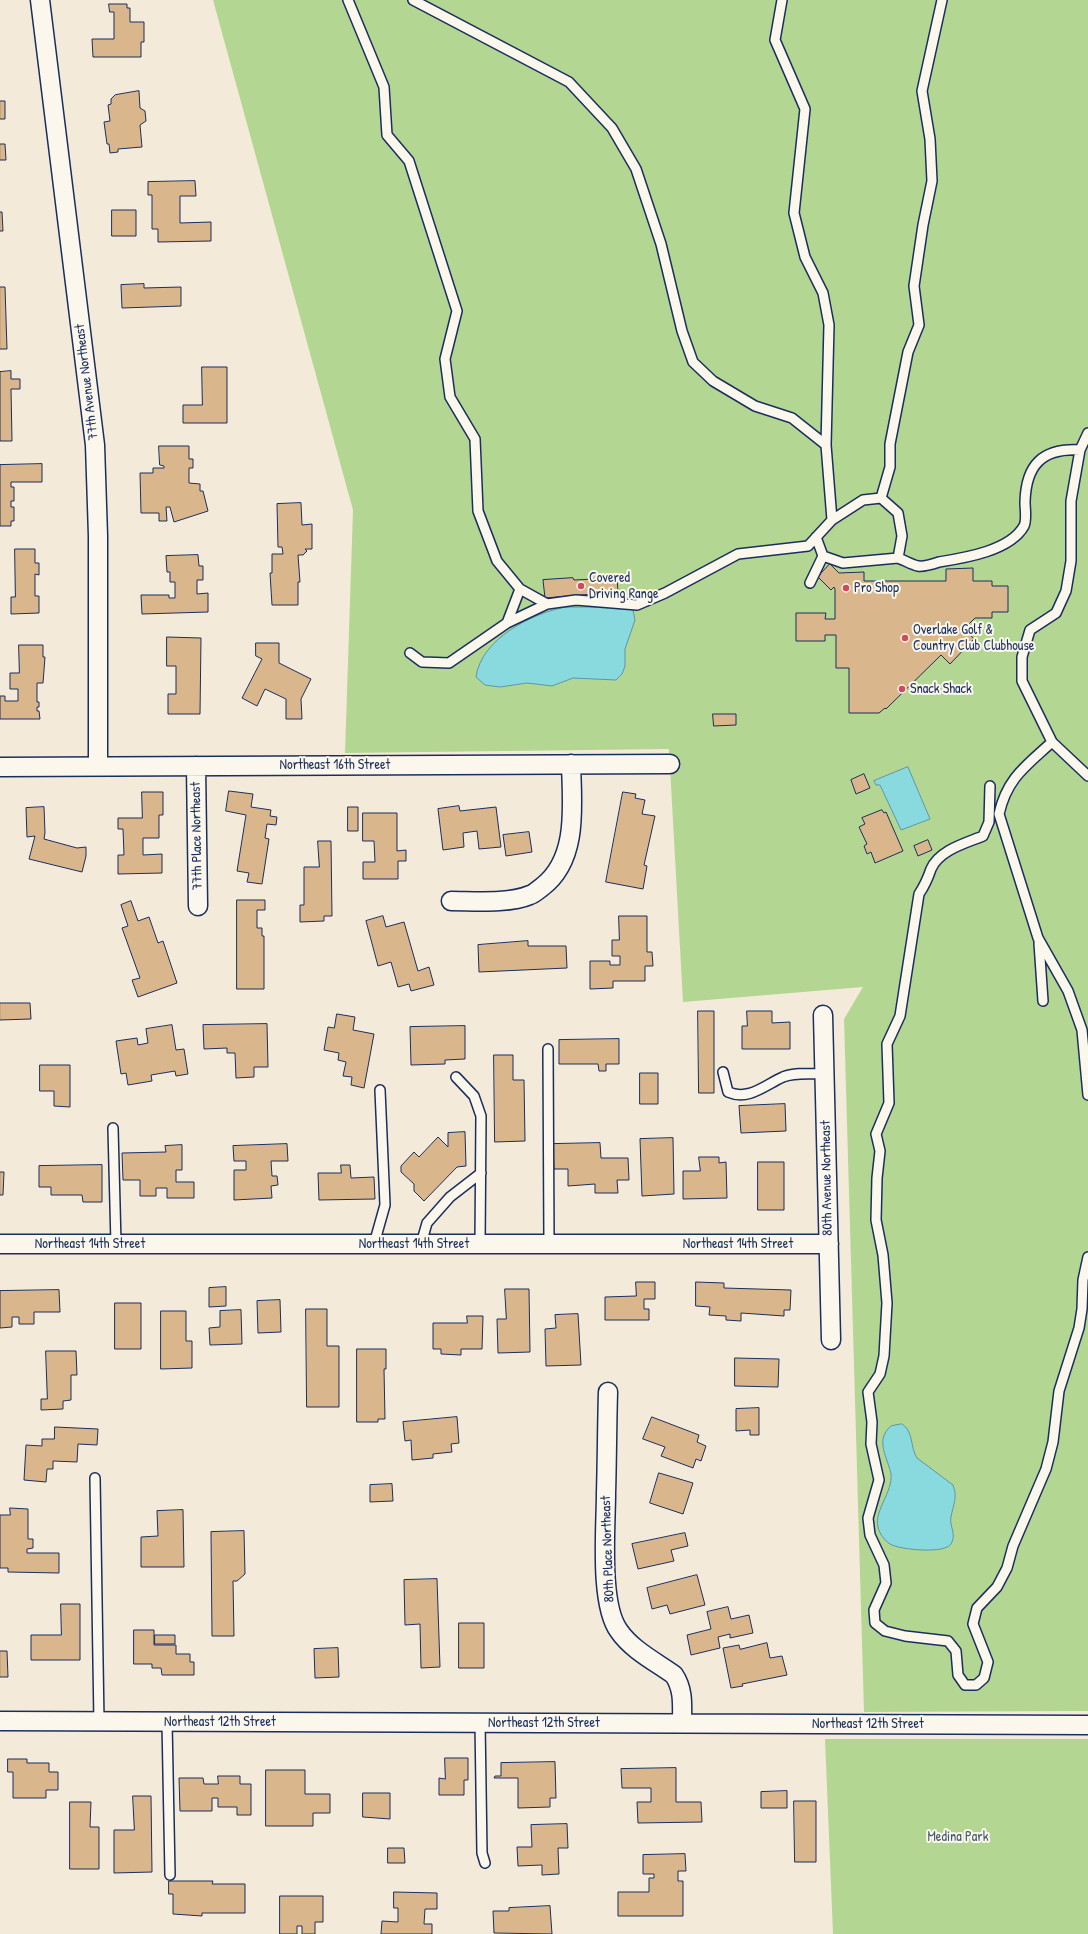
<!DOCTYPE html>
<style>
body{margin:0}
canvas{display:block;background:#f4ead9}
</style>
<canvas width="1088" height="1934"></canvas>
<script>
const ctx = document.querySelector('canvas').getContext('2d');
ctx.lineJoin = 'round';
function fillPath(path, color) { ctx.fillStyle = color; ctx.fill(path, 'evenodd'); }
function stroke(path, color, width, dash) { ctx.strokeStyle = color; ctx.lineWidth = width; ctx.lineCap = dash ? 'butt' : 'round'; ctx.setLineDash(dash || []); ctx.stroke(path); }
function label(font, color, halo, rows, align = 'center') {
  ctx.font = font + ' "Patrick Hand",sans-serif'; ctx.lineWidth = 4; ctx.setLineDash([]); ctx.textBaseline = 'middle'; ctx.strokeStyle = halo; ctx.fillStyle = color; for (const [text, x, y, turn = 0] of rows) {
    ctx.save(); ctx.translate(x, y); ctx.rotate((+turn || 0) * Math.PI / 180); ctx.textAlign = isNaN(turn) ? turn : align; if (halo) ctx.strokeText(text, 0, 0); ctx.fillText(text, 0, 0); ctx.restore();
  }
}
const green = new Path2D(`
 M213 0H1088V1711L864 1712 844 1019 863 987 683 1002 669 749 345 753 353 510Z
 M825 1739H1088V1934H833Z`);
const water = new Path2D(`
 M566 607H623L633 610 635 620 625 649V666L622 674 616 680 573 678 552 686 527 683 500 687 485 685 476 677C481 639 532 613 566 607Z
 M908 767 930 819 901 830 880 785H876L874 781Z
 M902 1424C914 1431 910 1448 917 1458L953 1485C958 1498 953 1505 951 1517 949 1526 957 1534 951 1544 945 1554 900 1550 890 1544 885 1541 879 1533 878 1527 874 1510 893 1492 891 1474 888 1458 874 1440 891 1426Z`);
const building = new Path2D(`
 M109 4H127V8H130V22H144V42H141V57H93L92 39H114V12H110Z
 M139 91 140 108 145 111 146 121 140 125 142 147 118 149V152L110 153 109 144H107L104 122 110 121 108 105 111 104V99L115 95Z
 M0 101H5V119H0Z
 M0 144H5L6 160H0Z
 M195 181 196 196H180V223L211 222V241L158 242V229H152V195H148V182Z
 M112 210H136V236H112Z
 M0 212H2L3 231H0Z
 M144 284V288L181 287V306L122 308 121 285Z
 M0 287H5L7 349H0Z
 M202 367H227V423H183V405H202Z
 M11 371V379H20V389H11L12 441H0V372Z
 M159 446H189V459H193V468H189V483L200 484V491H203L208 511 174 522 170 507H166L167 521H159V513H141L140 473H153V468H164V466L160 465Z
 M42 464V482H11V487H14V501H11V507H14V521H11V526H0V465Z
 M301 503 302 525 312 524V549H305L307 551 303 555H298L300 582H298V605H272L270 573H272V554H283L282 547H278L277 504Z
 M15 549H35V563H39V575L35 574V596H39V613L11 614V597H15Z
 M198 555 199 566H203V580H197V594L208 593V612L142 614 141 595H169V598H175V582H170V572H167L166 556Z
 M830 564 839 573 864 572V581H946V569L973 568V581H992V586H1008V612H992V618H975L967 626 968 628 966 630 974 639 950 664 941 655 886 709 885 708 879 713H849V668H836V635H825V641H796V613H826L825 619H835V589L834 587 831 590 818 577Z
 M573 578 574 580 617 578 618 592 545 598 543 580Z
 M167 637 201 638 200 714H168V694H176V666H167Z
 M256 643H279V663L311 679 301 699 302 719H286V699L265 689 257 706 242 698 262 659 256 656Z
 M19 645H43V657H45L43 683H37V702H39V707H37V711H39L40 719H0V696H5V701H18V689H10V673H19Z
 M713 714H736V725L714 726Z
 M864 774 870 788 856 794 851 780Z
 M229 791 253 794 251 807 271 810 270 816 277 817 276 825 267 824 265 838 269 839 262 884 247 882 249 873 237 871 246 815 226 811Z
 M142 792H163V815H159V838H143V855L162 854V873L118 874V855H124L123 829H118V818H142Z
 M623 792 636 794 635 798 645 800 642 814 655 816 644 865 647 866 643 889 606 882Z
 M459 806 460 811 496 807 501 847 479 849 477 831 463 833 464 847 443 850 438 809Z
 M44 807 45 833 44 839 77 848 86 847V856L82 872 29 859 35 836 27 837 26 808Z
 M348 807H358V831H348Z
 M882 810 884 813 886 812 903 851 875 863 871 852 867 854 864 846 867 844 859 827 865 824 862 818Z
 M363 813H397V851L406 850V861H398V879H363V862H375L374 841H363Z
 M529 832 532 852 506 856 503 835Z
 M928 840 932 850 918 856 914 846Z
 M318 841H331L332 916H324V921L300 922V905H304V867H319Z
 M237 900H265V910H257V928H262V936H264V989H237Z
 M131 901 138 921 149 917 158 943 163 941 177 983 138 997 132 980 140 978 122 928 128 926 121 905Z
 M383 916 386 927 404 922 418 971 429 967 434 985 411 991 409 984 398 987 391 962 378 966 366 921Z
 M619 916H647V952H652L653 966H645V981H613V988L590 989V961H610V965H620V956H612V940H619Z
 M528 941V946H566L567 968 479 972 478 945Z
 M0 1003H30L31 1019 0 1020Z
 M698 1011H714V1093H699Z
 M747 1011H772V1023L790 1022V1049H742V1026H747Z
 M337 1014 355 1017 353 1030 374 1034 364 1088 351 1085 352 1077 343 1076 346 1062 338 1060 339 1053 324 1050 328 1027 334 1028Z
 M267 1024 268 1067H254V1077L236 1078 235 1053H227V1048L204 1049 203 1025Z
 M172 1025 176 1050 184 1049 188 1074 176 1076 175 1071 151 1075 152 1081 128 1085 126 1073 121 1074 116 1041 137 1038 138 1045 148 1043 146 1029Z
 M465 1026V1059L445 1060V1064L411 1065 410 1027Z
 M619 1039V1064H606V1071H599L598 1064H559V1040Z
 M494 1055H513V1080H524L525 1141 495 1142Z
 M40 1065H70V1107L54 1106V1091H40Z
 M640 1073H658V1104H640Z
 M785 1104 786 1131 741 1133 739 1106Z
 M465 1132 466 1166 457 1167 424 1201 414 1191V1184L401 1172V1166L414 1152 419 1157 438 1137 448 1147V1133Z
 M673 1138 674 1194 642 1196 640 1139Z
 M600 1143 601 1158H628L629 1180H617L618 1193H595V1184L568 1186V1169H554L553 1144Z
 M287 1144 288 1161H271L272 1176H277L278 1185 271 1186 272 1198 234 1200V1170H246V1161H234L233 1146Z
 M182 1145V1170H176V1182H194V1198H167V1188H156V1196H140V1180H123L122 1153 166 1152 165 1146Z
 M699 1157H719V1163L726 1162 727 1198 683 1199V1171H700Z
 M758 1162H784V1210H758Z
 M102 1165V1202H83L82 1195H51V1187H39V1166Z
 M341 1165H350L351 1178 374 1177 375 1199 319 1200 318 1173H341Z
 M0 1172H4L3 1195H0Z
 M636 1282H655V1299H644V1309H649V1320H605V1297L636 1296Z
 M696 1282 724 1283V1288L791 1290 790 1310H784V1316L741 1313V1321L726 1320V1316L709 1315 710 1307 696 1306Z
 M226 1287V1306L209 1307V1288Z
 M505 1289H529L530 1352 498 1353 497 1319H506Z
 M59 1290 60 1312H34V1324H19V1317H12V1327L0 1328V1291Z
 M280 1300 281 1332 258 1333 257 1301Z
 M115 1303H141V1349H115Z
 M306 1309H327V1346H339V1407H307Z
 M241 1310 242 1344 210 1345 209 1328 220 1327V1311Z
 M161 1311H186V1341H192V1368L161 1369Z
 M578 1314 581 1365 546 1366 545 1329 556 1328 555 1315Z
 M467 1316H483L482 1349H461V1355L441 1354V1349H433V1323H467Z
 M357 1349H386V1369H384L385 1419H378V1422H357Z
 M46 1351H76L77 1375H71V1400L63 1401V1409L41 1410V1399H47Z
 M735 1358 779 1359 778 1387 735 1386Z
 M759 1408V1435H750V1430L736 1431V1409Z
 M457 1417 459 1443 451 1444 452 1452 433 1454V1458L412 1460 411 1440 405 1441 403 1422Z
 M652 1417 699 1435 697 1442 706 1446 701 1461 696 1459 693 1468 661 1456 665 1447 643 1439Z
 M55 1427 98 1429 97 1445 78 1444 77 1462 53 1461V1469H47L46 1482 24 1480 26 1445 42 1446V1439H54Z
 M659 1473 693 1483 683 1514 650 1503Z
 M392 1484 393 1501 370 1502V1485Z
 M10 1508 28 1509V1539H33V1548L27 1549V1553H59V1573L8 1572V1568H0V1515H10Z
 M183 1510 184 1567H141V1537L158 1536 157 1511Z
 M244 1531 245 1574 237 1581H233L234 1636H212L211 1532Z
 M685 1533 688 1546 671 1550 674 1561 638 1569 632 1544Z
 M697 1575 705 1605 670 1614 667 1605 652 1609 647 1588Z
 M437 1579 440 1667 421 1668 420 1624 405 1625 404 1580Z
 M61 1604H80V1660H31V1635H61Z
 M728 1607 731 1619 749 1615 753 1633 730 1638V1634L718 1637 720 1648 691 1655 687 1635 711 1629 707 1612Z
 M459 1623H484V1668H459Z
 M134 1630H154V1645H176V1654H190V1662H194V1675H162L161 1668H152V1664H134Z
 M155 1635H175V1644H155Z
 M767 1643 770 1658 782 1656 787 1675 742 1684 743 1686 731 1688 723 1648 739 1645 740 1649Z
 M338 1648 339 1677 315 1678 314 1649Z
 M0 1651H7L8 1677H0Z
 M445 1758H468V1780H464V1795H439V1778L445 1779Z
 M8 1759H27V1763H49V1772H58V1790H46V1798H13V1772H8Z
 M555 1762 556 1798H550V1807L518 1808V1778H494L495 1776H501V1763Z
 M676 1768V1802H701L702 1822 638 1823 637 1802H651V1788H622L621 1769Z
 M266 1770H305V1794H330V1813H313V1826H266Z
 M218 1776H240V1784H251V1815H237V1807H218V1798H212V1811H180L179 1778H203L204 1784H218Z
 M787 1791V1808H761V1792Z
 M363 1793H390V1819L363 1817Z
 M133 1796H151L152 1872 114 1873V1830H134Z
 M794 1801H816V1862H795Z
 M70 1802H91L90 1827H99V1869H70Z
 M567 1824 568 1848H558L559 1874 542 1875V1865L518 1866 517 1847H532L531 1825Z
 M388 1848H404L405 1863H388Z
 M685 1854 686 1871H678V1881H683V1916H618V1892H649V1878H654V1874H643V1855Z
 M169 1881H213L212 1884H245V1913H202V1916L173 1914V1894H169Z
 M394 1892 437 1893V1909H425L424 1924H432V1934H381L382 1921 398 1922V1908H394Z
 M280 1896H323V1922H315V1934H302V1926H297V1934H280Z
 M550 1906 552 1934 494 1933 493 1911H509V1908Z`);
const lane = new Path2D(`
 M348 0 384 87 387 135 409 161 457 311 445 359 450 397 475 439 478 511 497 561 520 589 547 604 576 600 637 605 665 593 738 554 808 546 832 520 826 445 829 325 823 293 805 257 794 213 805 109 775 40 782 0
 M413 0 569 82 612 128 636 169 661 244 682 331 693 362 713 381 755 406 792 418 826 445
 M1088 433 1080 450 1071 501V561L1066 591 1056 613 1030 630 1022 657V681L1052 742 1088 776
 M881 498 890 467V444L908 352 919 325 914 286 923 225 932 181 930 139 922 91 942 0
 M816 537 823 556 843 563 898 558 902 536 898 513 881 498 863 500 832 520
 M898 558C904 560 912 565 918 566 924 567 933 564 939 562 964 558 1010 551 1024 526 1027 520 1025 509 1025 502 1026 465 1042 448 1080 450
 M810 583 823 556
 M520 589 507 623 547 604
 M410 653 422 662 449 663 507 623
 M1052 742C1026 766 1007 778 999 814L1038 938 1068 991 1082 1030 1088 1095
 M990 786 989 822 983 836C966 843 939 850 931 869 928 878 925 885 919 894L900 1016 887 1044 889 1103 876 1134 880 1151 877 1178 876 1220 883 1255 887 1303 884 1356 880 1374 868 1392 872 1422 871 1444 879 1480 868 1518 870 1535 884 1565 886 1583 874 1610 875 1623 885 1631 905 1636 948 1641 956 1651 958 1675 965 1685H976L984 1678 988 1662 973 1624 977 1608 997 1587 1007 1568 1013 1546 1046 1469 1053 1442 1059 1391 1079 1328 1082 1309 1083 1280 1088 1257
 M1039 943 1043 1001
 M548 1049 549 1244
 M723 1072 728 1092C749 1101 765 1085 783 1077 795 1072 812 1074 824 1074
 M456 1077 474 1096 481 1116 480 1244
 M113 1128 116 1244
 M374 1244 385 1205 380 1090
 M421 1244 427 1223 450 1197 481 1173
 M95 1478 99 1722
 M167 1722 170 1875
 M480 1722 482 1853 485 1863`);
const street = new Path2D(`
 M40 0 95 445 98 536V766
 M196 766 198 906
 M0 767 670 764
 M451 901C474 901 509 904 530 895 534 894 539 889 542 887 579 859 572 804 571 764
 M823 1015 831 1340
 M0 1244H829
 M608 1392C607 1426 607 1460 606 1493 606 1527 599 1604 619 1631 632 1650 656 1662 674 1675 684 1690 682 1706 682 1723
 M0 1721 1088 1725`);
const markers = [
 [581,586,4,"#d1495b"],
 [846,588,4,"#d1495b"],
 [905,638,4,"#d1495b"],
 [902,689,4,"#d1495b"]
];
const streetNames = [
 ["77th Avenue Northeast",87,382,-97],
 ["Northeast 16th Street",335,765],
 ["77th Place Northeast",197,836,-91],
 ["80th Avenue Northeast",827,1178,-91],
 ["Northeast 14th Street",90,1244],
 ["Northeast 14th Street",414,1244],
 ["Northeast 14th Street",738,1244],
 ["80th Place Northeast",608,1549,-92],
 ["Northeast 12th Street",220,1722],
 ["Northeast 12th Street",544,1723],
 ["Northeast 12th Street",868,1724]
];
const poiNames = [
 ["Covered",589,578],
 ["Driving Range",589,594],
 ["Pro Shop",854,588],
 ["Overlake Golf &",913,630],
 ["Country Club Clubhouse",913,646],
 ["Snack Shack",910,689]
];
const parkNames = [
 ["Medina Park",958,1837]
];
fillPath(green, '#b3d792');
fillPath(water, '#89dadf');
stroke(water, '#5d96ab', 1);
fillPath(building, '#dab68c');
stroke(building, '#1b2f5e', 1);
stroke(lane, '#1b2f5e', 12);
stroke(street, '#1b2f5e', 21);
stroke(lane, '#fbf7ec', 9);
stroke(street, '#fbf7ec', 18);
for (const [x, y, r, color] of markers) { const dot = new Path2D(); dot.arc(x, y, r, 0, 2 * Math.PI); ctx.fillStyle = color; ctx.fill(dot); stroke(dot, '#fbf7ec', 1.5); }
label('14px', '#1b2f5e', '#fbf7ec', streetNames);
label('14px', '#1b2f5e', '#fbf7ec', poiNames, 'left');
label('14px', '#41596b', '#fbf7ec', parkNames);
</script>
